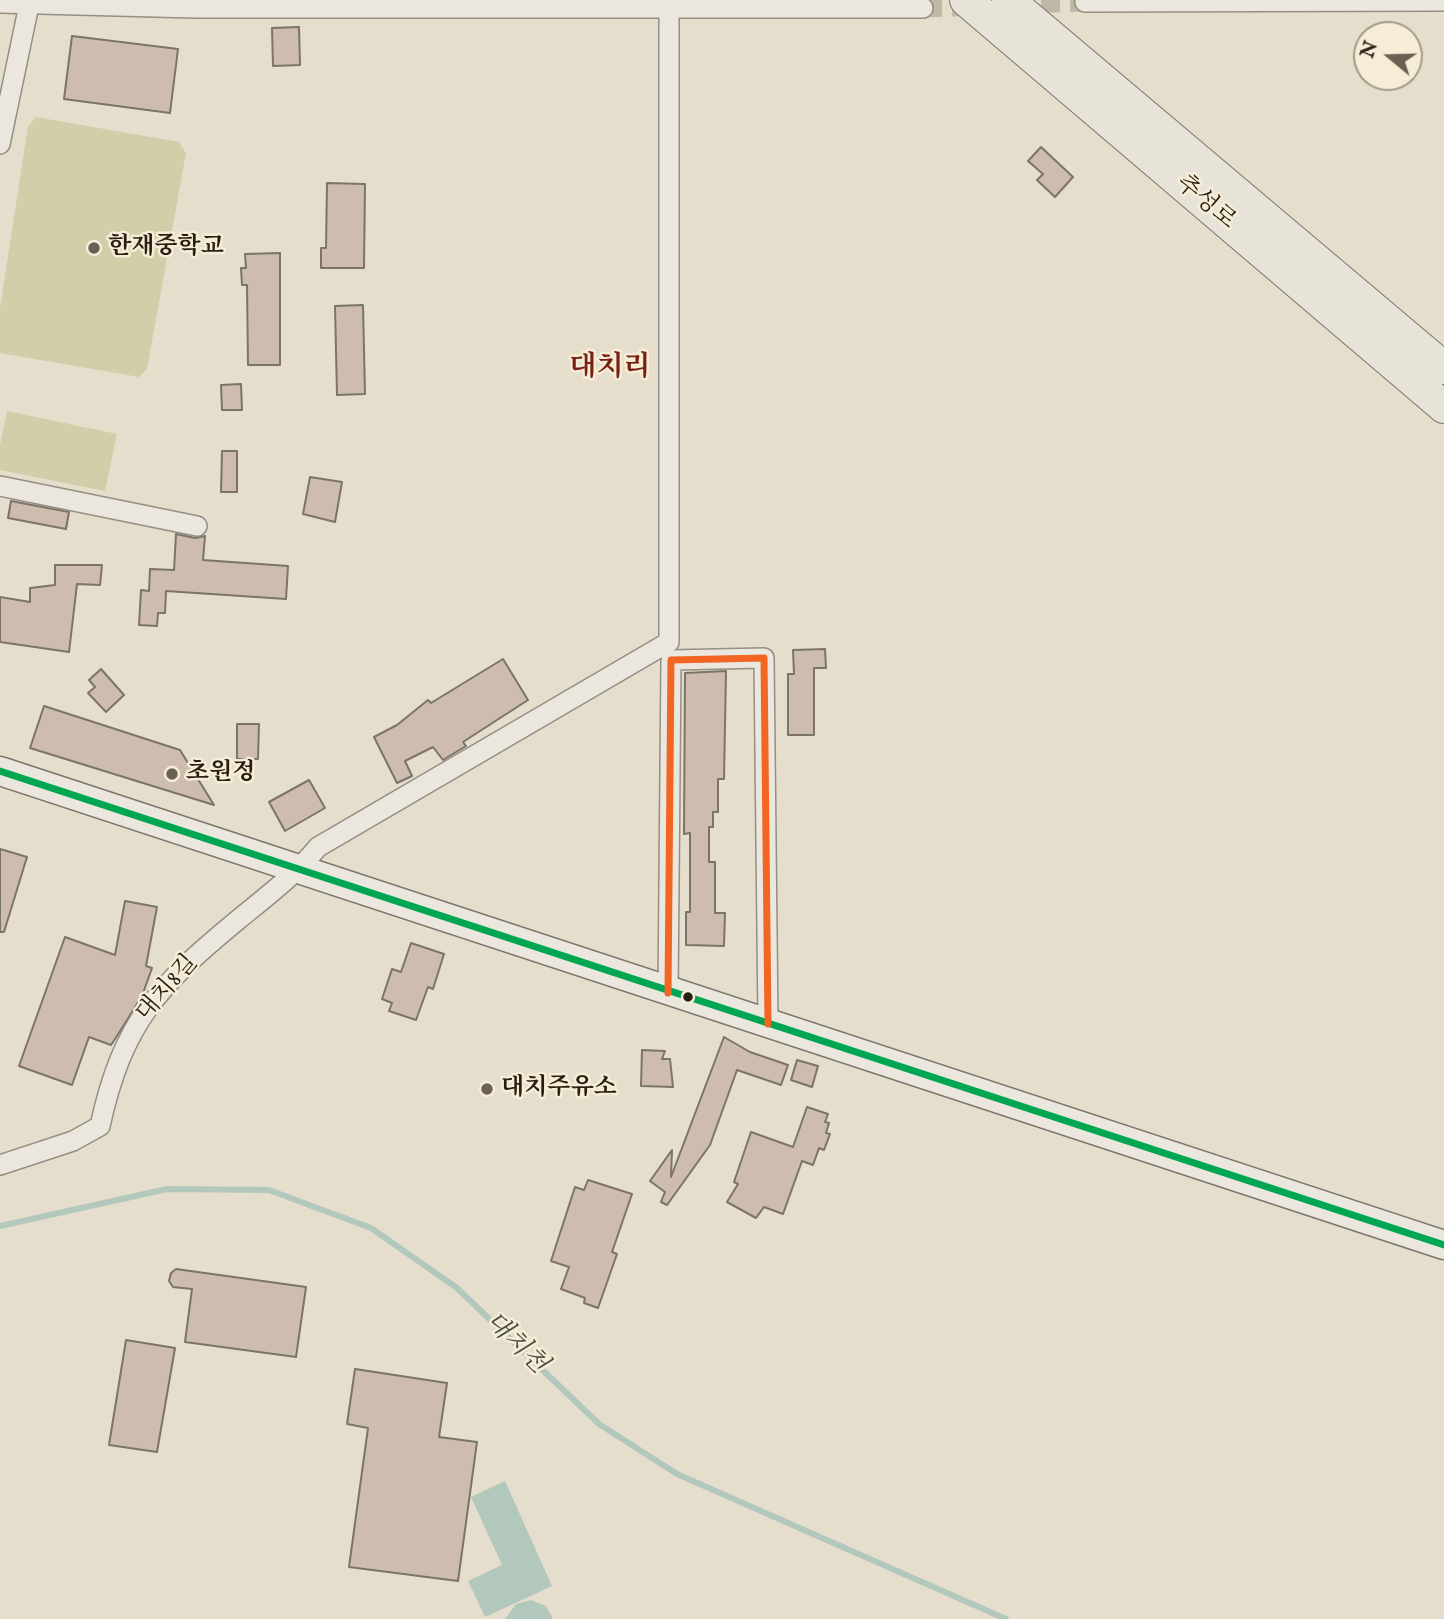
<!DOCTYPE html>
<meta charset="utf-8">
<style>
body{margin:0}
#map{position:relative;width:1444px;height:1619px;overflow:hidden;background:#e6decc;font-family:"IM FELL English",serif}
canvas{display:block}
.north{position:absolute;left:1353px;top:21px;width:70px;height:70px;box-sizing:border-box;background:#f6edd7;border:2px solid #a49a89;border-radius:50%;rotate:289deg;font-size:19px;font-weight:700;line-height:28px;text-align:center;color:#281e13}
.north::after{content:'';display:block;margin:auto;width:24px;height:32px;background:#6a6154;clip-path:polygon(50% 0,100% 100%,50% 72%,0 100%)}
</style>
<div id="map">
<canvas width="1444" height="1619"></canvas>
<div class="north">N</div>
</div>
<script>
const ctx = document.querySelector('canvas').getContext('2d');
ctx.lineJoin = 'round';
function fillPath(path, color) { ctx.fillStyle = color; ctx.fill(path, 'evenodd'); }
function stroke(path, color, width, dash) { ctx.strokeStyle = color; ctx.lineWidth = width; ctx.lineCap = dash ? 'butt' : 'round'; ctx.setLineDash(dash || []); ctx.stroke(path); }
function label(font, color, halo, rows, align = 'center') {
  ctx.font = font + ' "IM FELL English","Noto Serif KR",serif'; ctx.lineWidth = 5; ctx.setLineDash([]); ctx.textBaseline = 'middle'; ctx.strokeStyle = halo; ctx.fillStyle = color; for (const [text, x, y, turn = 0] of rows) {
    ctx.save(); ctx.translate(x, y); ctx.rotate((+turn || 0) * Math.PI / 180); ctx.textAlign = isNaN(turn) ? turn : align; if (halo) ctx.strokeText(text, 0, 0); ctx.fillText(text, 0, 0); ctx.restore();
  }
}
const green = new Path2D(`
 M36 117 179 142 186 153 147 369 139 377 0 353V308L28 126Z
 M7 411 117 434 105 491 0 470V445Z`);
const water = new Path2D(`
 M505 1481 552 1586 485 1617 468 1581 502 1565 471 1497Z
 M531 1600 546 1606 553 1619H505L516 1604Z`);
const stream = new Path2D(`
 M0 1226 167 1189 269 1190 371 1228 457 1288 599 1424 677 1474 1006 1619`);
const building = new Path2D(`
 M299 27 300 65 273 66 272 28Z
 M72 36 178 49 170 113 64 99Z
 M1041 147 1073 177 1055 197 1037 180 1043 174 1028 161Z
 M327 183 365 184 364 268H321V248H326Z
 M280 253V365H248L247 285H242L241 268H246L245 254Z
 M363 305 365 394 337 395 335 306Z
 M241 384 242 410H222L221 385Z
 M222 451H237V492H221Z
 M310 477 342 482 335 522 303 514Z
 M11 501 69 512 66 529 8 518Z
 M176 534 195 538 205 536 203 560 288 566 286 599 166 591 165 613H158L157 626 139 625 141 590 149 591 150 569 174 570Z
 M55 565H102L100 585 77 584 69 652 0 642V597L30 602V588L55 585Z
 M825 649 826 668H814V735H788V674H794L793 650Z
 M503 659 528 700 463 742 466 746 443 760 433 747 405 761 412 776 397 783 374 737 397 725 428 700 431 703Z
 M101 669 124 695 106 712 88 693 95 687 89 680Z
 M726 671 724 779H718V812H713V827H709V862H715V913H725L724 946 686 945V912H690V833L684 834 685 673Z
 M44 706 180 750 214 805 30 748Z
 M237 724H259L258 759H237Z
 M309 780 325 808 285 831 269 802Z
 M0 849 27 857 4 932H0Z
 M125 901 157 907 146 966 152 968 142 996 117 1036 111 1045 89 1037 72 1085 19 1066 65 937 115 955Z
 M411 943 444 954 433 989 428 987 416 1020 389 1011 392 1003 382 999 392 969 401 972Z
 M724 1037 750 1052 788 1065 781 1085 737 1070 710 1145 667 1205 661 1202 665 1192 650 1181 672 1150 671 1177Z
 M642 1050 665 1051 662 1059H670L673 1087 641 1086Z
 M797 1060 818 1066 812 1087 791 1080Z
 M807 1107 828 1114 825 1122 829 1123 826 1133 830 1134 824 1150 819 1148 813 1165 802 1161 783 1214 764 1207 756 1218 727 1202 738 1184 734 1182 751 1132 793 1147Z
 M588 1180 632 1194 612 1252 617 1254 598 1308 584 1303 585 1298 561 1289 569 1267 551 1261 575 1187 584 1190Z
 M176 1269 306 1287 296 1357 185 1342 192 1289 173 1287 169 1281 171 1273Z
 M126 1340 175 1348 157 1452 109 1445Z
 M355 1369 447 1383 439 1437 477 1442 458 1581 349 1567 368 1428 347 1424Z`);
const streetTunnel = new Path2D(`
 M1012 4 1085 2
 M923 8 978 6`);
const street = new Path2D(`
 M1085 2 1444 1
 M0 3 195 8H923
 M0 144 29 5
 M0 486 197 526
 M668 993 671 660 764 658 768 1024
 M0 1165 73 1141 100 1126C123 1021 159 985 239 919 267 896 295 875 318 847L669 642V7`);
const secondary = new Path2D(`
 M0 771 1444 1245`);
const primary = new Path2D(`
 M966 0 1444 407
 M1008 0 1444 368`);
const bus1 = new Path2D(`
 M0 771 1444 1245`);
const bus2 = new Path2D(`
 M668 993 671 660 764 658 768 1024`);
const markers = [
 [94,248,7,"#6a6154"],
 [172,774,7,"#6a6154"],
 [688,997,6,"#281e13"],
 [487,1089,7,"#6a6154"]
];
const streetNames = [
 ["추성로",1205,203,40],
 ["대치8길",168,989,-49]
];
const poiNames = [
 ["한재중학교",108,248],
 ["초원정",186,774],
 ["대치주유소",501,1089]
];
const waterNames = [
 ["대치천",515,1344,44]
];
const quarterNames = [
 ["대치리",610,369]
];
fillPath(green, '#d2ceaa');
fillPath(water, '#b2c8bd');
stroke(stream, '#b2c8bd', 6);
fillPath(building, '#cebdaf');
stroke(building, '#7a746a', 2);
stroke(streetTunnel, '#c0b8a7', 19, [19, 10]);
stroke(street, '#948e83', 22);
stroke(secondary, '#7a746a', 31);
stroke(primary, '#7a746a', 34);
stroke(street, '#ebe7de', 19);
stroke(secondary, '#ebe7de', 28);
stroke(primary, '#e8e3d8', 32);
stroke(bus1, '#00a651', 7);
stroke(bus2, '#f26522', 7);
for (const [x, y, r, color] of markers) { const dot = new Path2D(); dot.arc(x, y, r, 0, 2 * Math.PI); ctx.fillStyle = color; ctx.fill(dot); stroke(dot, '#f6edd7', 2.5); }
label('24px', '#281e13', '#f6edd7', streetNames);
label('bold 24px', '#281e13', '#f6edd7', poiNames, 'left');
label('italic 26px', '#4a4e44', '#f6edd7', waterNames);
label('bold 28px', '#7a1f14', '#f6edd7', quarterNames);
</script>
